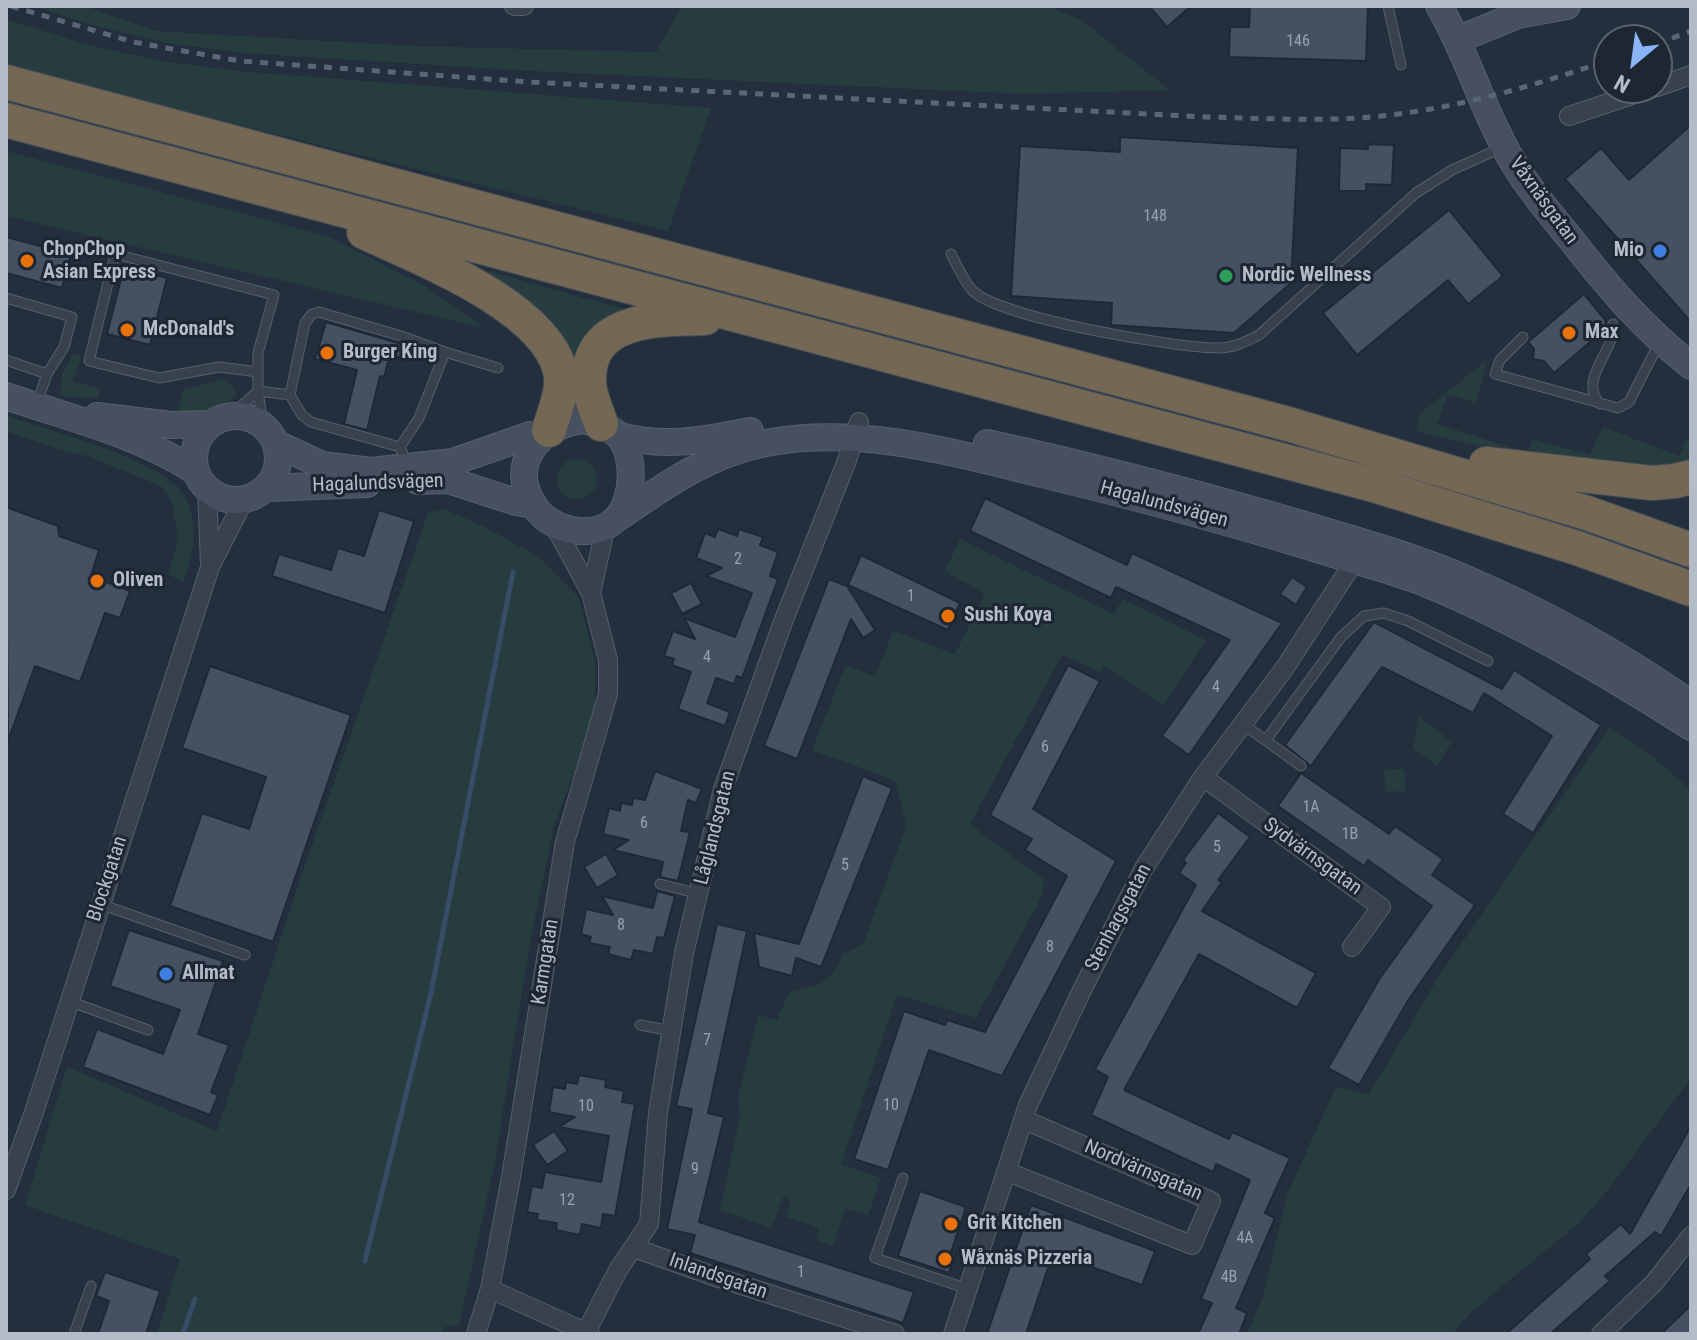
<!DOCTYPE html>
<meta charset="utf-8">
<style>
body{margin:0}
#map{position:relative;width:1697px;height:1340px;overflow:hidden;background:#242f3e;font-family:"Roboto Condensed",sans-serif}
canvas{display:block}
.frame{position:absolute;inset:0;border:8px solid #b4bcc9;pointer-events:none}
.north{position:absolute;left:1593px;top:24px;width:80px;height:80px;box-sizing:border-box;background:#1d2633;border:2px solid #59626f;border-radius:50%;rotate:209deg;font-size:22px;font-weight:700;line-height:32px;text-align:center;color:#b4bcc9}
.north::after{content:'';display:block;margin:auto;width:28px;height:36px;background:#8ab4f8;clip-path:polygon(50% 0,100% 100%,50% 72%,0 100%)}
</style>
<div id="map">
<canvas width="1697" height="1340"></canvas>
<div class="frame"></div>
<div class="north">N</div>
</div>
<script>
const ctx = document.querySelector('canvas').getContext('2d');
ctx.lineJoin = 'round';
function fillPath(path, color) { ctx.fillStyle = color; ctx.fill(path, 'evenodd'); }
function stroke(path, color, width, dash) { ctx.strokeStyle = color; ctx.lineWidth = width; ctx.lineCap = dash ? 'butt' : 'round'; ctx.setLineDash(dash || []); ctx.stroke(path); }
function label(font, color, halo, rows, align = 'center') {
  ctx.font = font + ' "Roboto Condensed",sans-serif'; ctx.lineWidth = 6; ctx.setLineDash([]); ctx.textBaseline = 'middle'; ctx.strokeStyle = halo; ctx.fillStyle = color; for (const [text, x, y, turn = 0] of rows) {
    ctx.save(); ctx.translate(x, y); ctx.rotate((+turn || 0) * Math.PI / 180); ctx.textAlign = isNaN(turn) ? turn : align; if (halo) ctx.strokeText(text, 0, 0); ctx.fillText(text, 0, 0); ctx.restore();
  }
}
const green = new Path2D(`
 M34 6H85L156 31 413 46 656 52 682 6H1047L1081 20 1170 90 1023 94 529 71 242 53 166 43 88 24Z
 M6 19 84 44 162 61 238 71 711 108 668 231 222 121 6 64Z
 M6 151 327 236 424 285 484 328 6 216Z
 M463 264 631 311 579 372Z
 M73 353 81 356 73 381 101 389 98 398 65 397 60 392 62 374Z
 M1487 360 1476 403 1448 394 1437 424 1528 453 1533 439 1590 455 1602 429 1605 428 1680 456 1686 439 1691 441V464C1631 487 1480 446 1416 431L1419 414Z
 M224 379 232 385 237 394 223 408 182 416 178 411 183 390Z
 M6 415C50 433 162 457 185 497 199 522 194 558 183 582L168 574 178 540 172 502 161 486 87 456 57 449 6 431Z
 M557 479a20 20 0 1 1 40 0a20 20 0 1 1-40 0Z
 M444 509 485 527 541 558 579 598 595 661V717L554 826 530 943 494 1167 459 1325 444 1327 441 1334H157L180 1259 25 1205 67 1067 217 1131 302 874 428 513Z
 M960 539 1114 614 1123 599 1206 640 1163 705 1104 665 1101 672 1062 655 970 824 1044 880 1042 896 976 1018 897 995 841 1164 881 1178 868 1215 845 1208 833 1246 816 1240 819 1228 786 1217 791 1201 783 1197 772 1228 720 1210 740 1115 738 1096 758 1015 777 1020 789 992C816 986 833 984 842 955L863 944 906 827 896 781 812 750 846 665 875 677 893 631 955 654 985 594 945 571Z
 M1418 716 1452 742 1437 766 1413 749Z
 M1610 727 1654 758 1691 790V1078L1608 1190 1579 1223 1469 1314 1452 1334H1247L1263 1297 1287 1194 1336 1087 1369 1094 1439 976Z
 M1404 769 1406 791 1385 792 1384 770Z`);
const stream = new Path2D(`
 M365 1261 431 993 513 572
 M183 1334 195 1299`);
const building = new Path2D(`
 M1149 6H1191L1167 27Z
 M1250 6H1368L1366 61 1229 57 1230 27H1249Z
 M1691 125V322L1565 179 1601 148 1629 180Z
 M1120 137 1298 148 1291 283 1234 333 1111 325 1112 303 1011 296 1020 146 1120 152Z
 M1368 144 1394 145 1392 185 1366 184V191H1339L1340 148 1368 149Z
 M1449 210 1503 276 1468 304 1448 280 1357 355 1323 313Z
 M6 237 71 254 62 288 6 273Z
 M124 267 167 278 150 345 107 334Z
 M1584 294 1606 321 1605 329 1554 373 1544 361 1533 359 1534 349 1528 342Z
 M326 322 405 345 402 358 390 355 384 377 380 376 367 430 344 424 357 370 315 359Z
 M985 498 1127 565 1132 553 1282 623 1189 755 1162 736 1230 640 1116 587 1111 598 970 531Z
 M6 507 58 526 59 536 99 550 91 576 130 591 120 618 105 613 80 682 35 666 8 741Z
 M379 510 414 521 385 613 272 576 279 554 331 570 338 548 364 556Z
 M718 529 737 536 739 529 763 537 760 545 778 552 770 576 778 579 742 678 737 676 734 684 716 678 707 703 730 712 725 726 678 709 691 672 672 665 674 659 664 656 673 631 695 639 684 618 735 637 752 593 706 576 722 568 696 558 705 533 715 537Z
 M861 555 960 603 948 630 848 585Z
 M1292 577 1307 587 1296 605 1280 594Z
 M829 579 847 586 875 630 863 638 851 619 797 759 764 746Z
 M691 583 702 604 682 614 671 593Z
 M1374 622 1502 689 1514 670 1601 725 1533 833 1503 814 1552 736 1484 693 1473 713 1382 667 1311 766 1285 745Z
 M1068 665 1100 681 1033 809 1116 861 1002 1076 929 1050 888 1170 854 1159 904 1011 945 1025 947 1020 985 1032 1067 876 1025 850 1032 839 990 815Z
 M210 666 351 715 273 942 170 906 202 813 249 829 266 777 182 748Z
 M655 771 702 789 696 803 688 800 681 831 690 832 678 881 660 877 663 862 613 850 629 840 603 834 609 808 620 811 621 803 632 805 633 798 645 800Z
 M1301 773 1389 834 1395 826 1443 859 1432 875 1475 905 1409 999 1359 1085 1328 1068 1380 978 1432 906 1368 860 1364 866 1278 806Z
 M863 776 892 788 821 967 796 958 792 976 759 967 754 933 799 944Z
 M1218 813 1250 837 1218 880 1222 882 1202 911 1316 973 1297 1008 1199 954 1124 1090 1229 1139 1232 1132 1290 1158 1265 1213 1275 1218 1236 1308 1247 1313 1239 1334H1198L1212 1303 1201 1299 1250 1180 1216 1164 1213 1172 1091 1115 1108 1077 1095 1069 1196 885 1179 873 1186 863 1183 860Z
 M606 854 618 875 597 888 584 867Z
 M657 891 675 896 664 938 657 937 653 954 634 950 631 960 608 954 610 947 589 943 591 937 581 934 586 909 613 915 602 896 653 908Z
 M717 924 747 931 708 1113 724 1117 699 1222 914 1292 903 1323 690 1253 695 1235 667 1229 692 1109 676 1106Z
 M129 930 223 961 198 1034 229 1045 211 1092 218 1095 210 1115 83 1067 97 1029 163 1054 180 1010 110 986Z
 M579 1075 606 1080 605 1087 624 1091 622 1102 635 1104 615 1216 603 1214 601 1228 582 1224 580 1235 556 1230 557 1223 537 1220 538 1214 527 1212 532 1186 542 1188 545 1172 601 1182 609 1136 559 1127 575 1117 549 1112 553 1087 565 1089 566 1082 577 1084Z
 M1691 1126V1184L1661 1236 1655 1232 1605 1276 1610 1281 1550 1334H1506L1590 1259 1586 1254 1621 1224 1630 1234Z
 M554 1131 568 1151 547 1165 533 1145Z
 M920 1191 966 1207 951 1252 956 1253 949 1273 898 1256Z
 M1031 1205 1155 1251 1142 1285 1053 1253 1026 1334H987Z
 M105 1272 160 1291 146 1334H98L109 1301 96 1296Z
 M1691 1305V1334H1661Z`);
const lane = new Path2D(`
 M1388 6 1401 65
 M951 254C957 265 964 282 973 291 1001 318 1175 348 1218 348 1234 348 1245 342 1259 335L1416 193 1452 170 1501 148
 M6 298 72 317 64 347 47 374
 M1523 337 1500 360 1495 374 1618 408 1629 402 1660 341
 M445 352 498 368
 M6 360 47 374 37 403
 M258 372V353L274 295 115 254 89 361 159 378 219 367 258 372V391L263 425
 M290 395 305 323 312 314 319 312 401 336 445 352 419 418 400 447
 M1600 404C1577 379 1616 351 1613 324
 M230 416 258 391 290 395 302 415 311 422 400 447 408 466
 M1243 724 1301 766
 M1266 740 1341 637 1364 616 1384 613 1408 621 1488 661
 M660 884 699 894
 M100 904 245 955
 M69 1001 148 1030
 M640 1025 672 1031
 M903 1178 875 1258 968 1289
 M74 1334 91 1286`);
const street = new Path2D(`
 M514 6H524
 M1657 87 1691 75
 M1569 116 1653 88
 M207 489 210 564
 M591 593 606 525
 M1203 777 1381 907 1352 947
 M1008 1172 1192 1245 1211 1201 1025 1120
 M6 1190 34 1112 210 567 244 500
 M634 1248 719 1278 895 1334
 M490 1289 590 1334
 M586 1332 618 1270 649 1224 658 1113 684 953 723 789 783 622 846 463 859 422
 M476 1334 490 1289 511 1177 565 842 608 694V660L591 593 554 525
 M953 1334 1028 1105 1082 990 1144 868 1203 777 1284 669 1361 551
 M1601 1334 1654 1283 1691 1236`);
const secondary = new Path2D(`
 M1439 6C1465 50 1479 99 1503 144 1520 178 1546 209 1570 238 1609 288 1641 326 1691 366
 M1459 39 1518 15 1567 6
 M6 396C69 418 138 434 195 471
 M194 458a42 42 0 1 1 84 0a42 42 0 1 1-84 0Z
 M97 416 171 425 211 424
 M583 420C595 423 607 425 617 434 636 452 635 500 616 519 593 541 551 531 535 507 506 465 539 425 583 420Z
 M620 436C665 448 706 440 750 431
 M987 443C1092 466 1195 493 1298 523 1353 540 1411 555 1464 578 1544 612 1620 654 1691 704
 M277 444 322 465 371 471 453 462 530 435 541 437
 M418 481 448 480 516 502 533 505
 M267 488 367 484
 M616 519C664 486 708 454 766 443 861 425 955 453 1046 475 1138 497 1230 522 1321 550 1355 561 1391 570 1425 583 1518 621 1606 673 1691 727`);
const highway = new Path2D(`
 M6 82 1288 424 1587 513 1691 550
 M6 120 1374 485 1577 548 1691 589
 M364 232C419 258 543 305 560 370 565 389 554 412 549 430
 M601 424C597 411 589 395 589 382 587 317 660 319 705 318
 M1486 464 1652 483 1675 481 1691 477`);
const rail = new Path2D(`
 M11 6 133 42 240 61 529 82 1206 117C1257 118 1308 121 1359 118 1445 112 1528 88 1609 60
 M1657 44 1691 31`);
const markers = [
 [1660,251,8,"#3f7fe0"],
 [27,261,8,"#e8710a"],
 [1226,276,8,"#2e9e5b"],
 [127,330,8,"#e8710a"],
 [1569,333,8,"#e8710a"],
 [327,353,8,"#e8710a"],
 [97,581,8,"#e8710a"],
 [948,616,8,"#e8710a"],
 [166,974,8,"#3f7fe0"],
 [951,1224,8,"#e8710a"],
 [945,1259,8,"#e8710a"]
];
const numberNames = [
 ["146",1298,42],
 ["148",1155,217],
 ["2",738,560],
 ["1",911,597],
 ["4",707,658],
 ["4",1216,688],
 ["6",1045,748],
 ["1A",1311,808],
 ["6",644,824],
 ["1B",1350,835],
 ["5",1217,848],
 ["5",845,866],
 ["8",621,926],
 ["8",1050,948],
 ["7",707,1041],
 ["10",891,1106],
 ["10",586,1107],
 ["9",695,1170],
 ["12",567,1201],
 ["4A",1245,1239],
 ["1",801,1273],
 ["4B",1229,1278]
];
const streetNames = [
 ["Våxnäsgatan",1543,201,54],
 ["Hagalundsvägen",378,484,-2],
 ["Hagalundsvägen",1164,505,15],
 ["Låglandsgatan",716,828,-76],
 ["Sydvärnsgatan",1312,857,36],
 ["Blockgatan",108,879,-72],
 ["Stenhagsgatan",1119,918,-62],
 ["Karmgatan",546,962,-81],
 ["Nordvärnsgatan",1143,1171,23],
 ["Inlandsgatan",718,1277,19]
];
const poiNames = [
 ["ChopChop",43,250],
 ["Asian Express",43,273],
 ["Mio",1644,251,"right"],
 ["Nordic Wellness",1242,276],
 ["McDonald's",143,330],
 ["Max",1585,333],
 ["Burger King",343,353],
 ["Oliven",113,581],
 ["Sushi Koya",964,616],
 ["Allmat",182,974],
 ["Grit Kitchen",967,1224],
 ["Wåxnäs Pizzeria",961,1259]
];
fillPath(green, '#263c3f');
stroke(stream, '#394c67', 5);
fillPath(building, '#455162');
stroke(building, '#1f2835', 2);
stroke(lane, '#565f6c', 11);
stroke(street, '#565f6c', 20);
stroke(secondary, '#565f6c', 28);
stroke(highway, '#434c59', 36);
stroke(lane, '#38414e', 9);
stroke(street, '#38414e', 18);
stroke(secondary, '#465061', 26);
stroke(highway, '#746855', 34);
stroke(rail, '#5a6575', 5, [8, 8]);
for (const [x, y, r, color] of markers) { const dot = new Path2D(); dot.arc(x, y, r, 0, 2 * Math.PI); ctx.fillStyle = color; ctx.fill(dot); stroke(dot, '#1d2633', 3); }
label('16px', '#98a1af', null, numberNames);
label('20px', '#b4bcc9', '#1d2633', streetNames);
label('bold 20px', '#b4bcc9', '#1d2633', poiNames, 'left');
</script>
